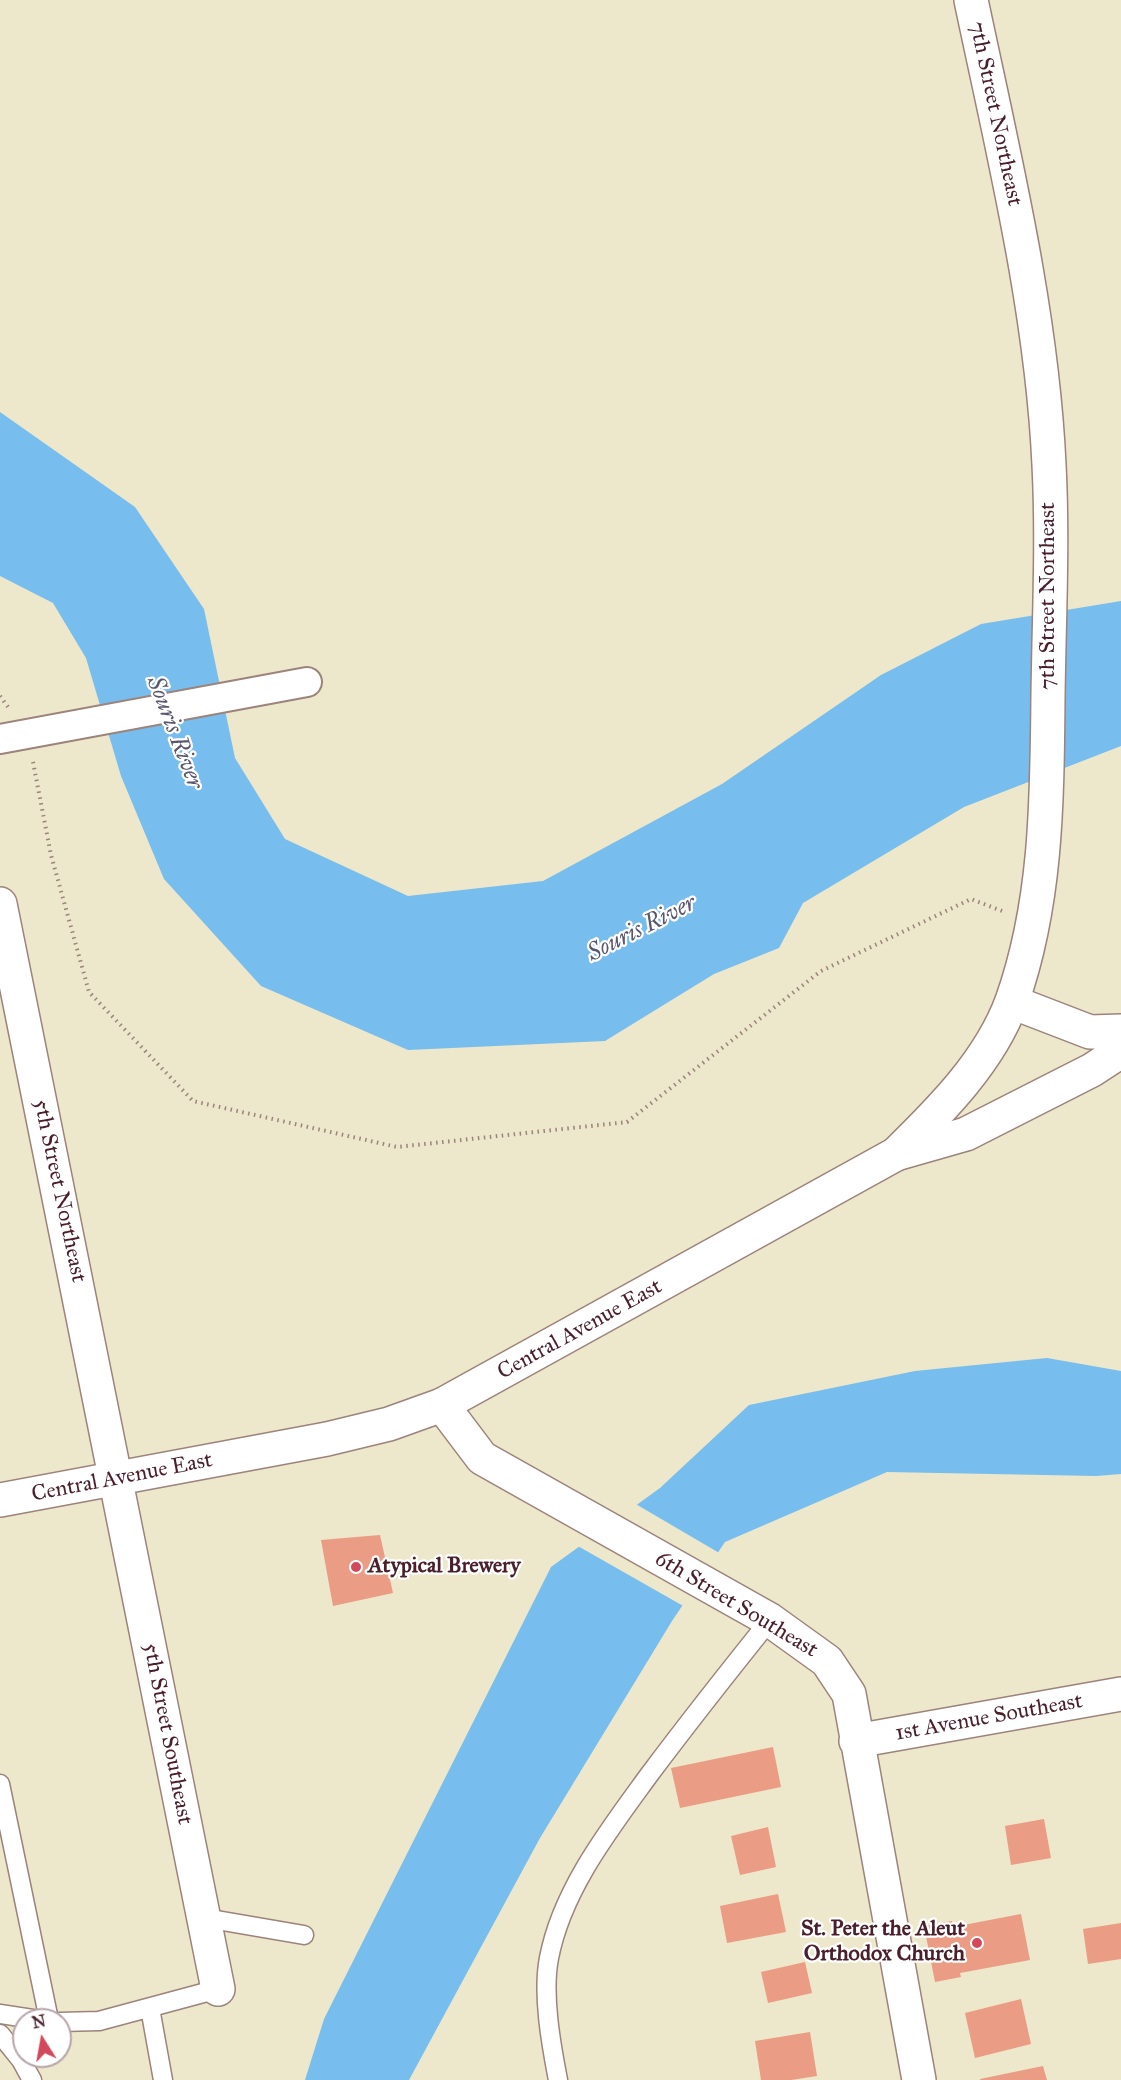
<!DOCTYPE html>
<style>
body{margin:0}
#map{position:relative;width:1121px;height:2080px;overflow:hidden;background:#ede7cb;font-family:"IM FELL Great Primer",serif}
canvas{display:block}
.north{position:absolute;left:12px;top:2008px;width:60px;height:60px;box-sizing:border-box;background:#fff;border:2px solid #b7a5aa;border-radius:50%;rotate:349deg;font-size:16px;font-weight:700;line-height:24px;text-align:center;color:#4a1f2b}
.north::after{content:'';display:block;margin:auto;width:21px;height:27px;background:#d1495b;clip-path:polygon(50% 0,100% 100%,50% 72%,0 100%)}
</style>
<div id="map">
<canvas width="1121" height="2080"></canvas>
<div class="north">N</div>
</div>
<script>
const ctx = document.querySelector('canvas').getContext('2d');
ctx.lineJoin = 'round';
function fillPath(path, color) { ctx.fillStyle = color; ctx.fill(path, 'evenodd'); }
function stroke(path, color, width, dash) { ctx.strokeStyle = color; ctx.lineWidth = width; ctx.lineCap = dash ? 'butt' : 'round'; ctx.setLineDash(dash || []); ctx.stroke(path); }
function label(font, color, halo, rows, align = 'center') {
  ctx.font = font + ' "IM FELL Great Primer",serif'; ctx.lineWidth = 4.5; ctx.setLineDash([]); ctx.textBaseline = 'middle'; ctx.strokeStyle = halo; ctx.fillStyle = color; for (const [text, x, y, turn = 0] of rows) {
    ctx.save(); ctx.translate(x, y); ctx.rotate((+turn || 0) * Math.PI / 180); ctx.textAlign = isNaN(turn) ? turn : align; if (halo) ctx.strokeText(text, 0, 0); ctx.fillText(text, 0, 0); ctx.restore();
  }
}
const water = new Path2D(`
 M0 412 135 507 204 609 235 758 285 839 408 896 543 881 722 784 881 675 981 624 1121 601V746L964 807 803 903 779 948 714 974 605 1041 408 1050 261 986 164 879 121 776 86 658 53 603 0 576Z
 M1047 1358 1121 1371V1474L1096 1476 887 1472 725 1542 672 1621 540 1838 409 2080H305L324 2019 551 1567 660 1488 749 1405 915 1371Z`);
const pier = new Path2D(`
 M634 1503 721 1554 685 1607 576 1545Z`);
const building = new Path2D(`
 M380 1535 393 1593 333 1606 321 1540Z
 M773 1747 781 1787 680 1808 671 1768Z
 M1044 1819 1051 1858 1011 1865 1005 1826Z
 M768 1827 776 1867 740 1875 731 1836Z
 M778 1894 786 1932 727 1943 720 1906Z
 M1021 1914 1030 1960 960 1973 961 1977 935 1982 924 1926 952 1921 953 1927Z
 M1121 1923V1959L1088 1964 1083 1929Z
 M805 1962 812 1993 768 2003 761 1972Z
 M1021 1999 1031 2044 975 2058 965 2013Z
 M810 2032 817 2076 791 2080H761L755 2041Z
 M1043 2066 1047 2080H980V2079Z`);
const path = new Path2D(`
 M0 696 8 707
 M33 762 51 855 89 992 193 1101 397 1147 627 1122 821 971 971 899 1002 911`);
const service = new Path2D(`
 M0 1784 49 2020
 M205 1918 304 1935
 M150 2008 163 2080
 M0 2014 39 2020
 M60 2022 99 2021 218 1989
 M0 2034 21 2060 32 2080
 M558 2080C551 2044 542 1994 549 1958 562 1890 609 1830 649 1775 688 1723 729 1671 770 1620`);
const pedestrian = new Path2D(`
 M0 739 307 682`);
const minor = new Path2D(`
 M0 904 218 1989
 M1012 1002 1090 1032 1121 1031
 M896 1154 966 1134 1092 1070 1121 1051
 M442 1405 482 1458 770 1620 827 1661 849 1694 919 2080
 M856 1741 1121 1694`);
const tertiary = new Path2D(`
 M0 1500 327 1439 389 1424 442 1405 896 1154C941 1110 990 1061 1012 1001 1047 902 1047 799 1048 696 1049 619 1053 542 1049 465 1042 311 1003 152 971 0`);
const markers = [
 [356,1567,6,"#d1495b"],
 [977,1943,6,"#d1495b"]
];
const streetNames = [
 ["7th Street Northeast",995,114,78],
 ["7th Street Northeast",1049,596,-90],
 ["5th Street Northeast",59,1191,78],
 ["Central Avenue East",580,1330,-29],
 ["Central Avenue East",122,1478,-11],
 ["6th Street Southeast",736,1605,31],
 ["1st Avenue Southeast",989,1718,-10],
 ["5th Street Southeast",167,1734,79]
];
const poiNames = [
 ["Atypical Brewery",368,1567],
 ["St. Peter the Aleut",965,1930,"right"],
 ["Orthodox Church",965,1955,"right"]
];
const waterNames = [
 ["Souris River",174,733,69],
 ["Souris River",642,929,-27]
];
fillPath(water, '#77bdee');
fillPath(pier, '#ede7cb');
fillPath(building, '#ea9c84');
stroke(service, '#9c837b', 21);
stroke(pedestrian, '#9c837b', 32);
stroke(minor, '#9c837b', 36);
stroke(tertiary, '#9c837b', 36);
stroke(path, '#9c837b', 4, [1.5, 4.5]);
stroke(service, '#fff', 18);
stroke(pedestrian, '#fff', 28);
stroke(minor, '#fff', 33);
stroke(tertiary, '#fff', 33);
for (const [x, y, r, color] of markers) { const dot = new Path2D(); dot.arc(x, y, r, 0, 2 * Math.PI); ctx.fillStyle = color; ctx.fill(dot); stroke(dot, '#fff', 2); }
label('22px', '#4a1f2b', '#fff', streetNames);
label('bold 22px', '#4a1f2b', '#fff', poiNames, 'left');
label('italic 24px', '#5a566f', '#fff', waterNames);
</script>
